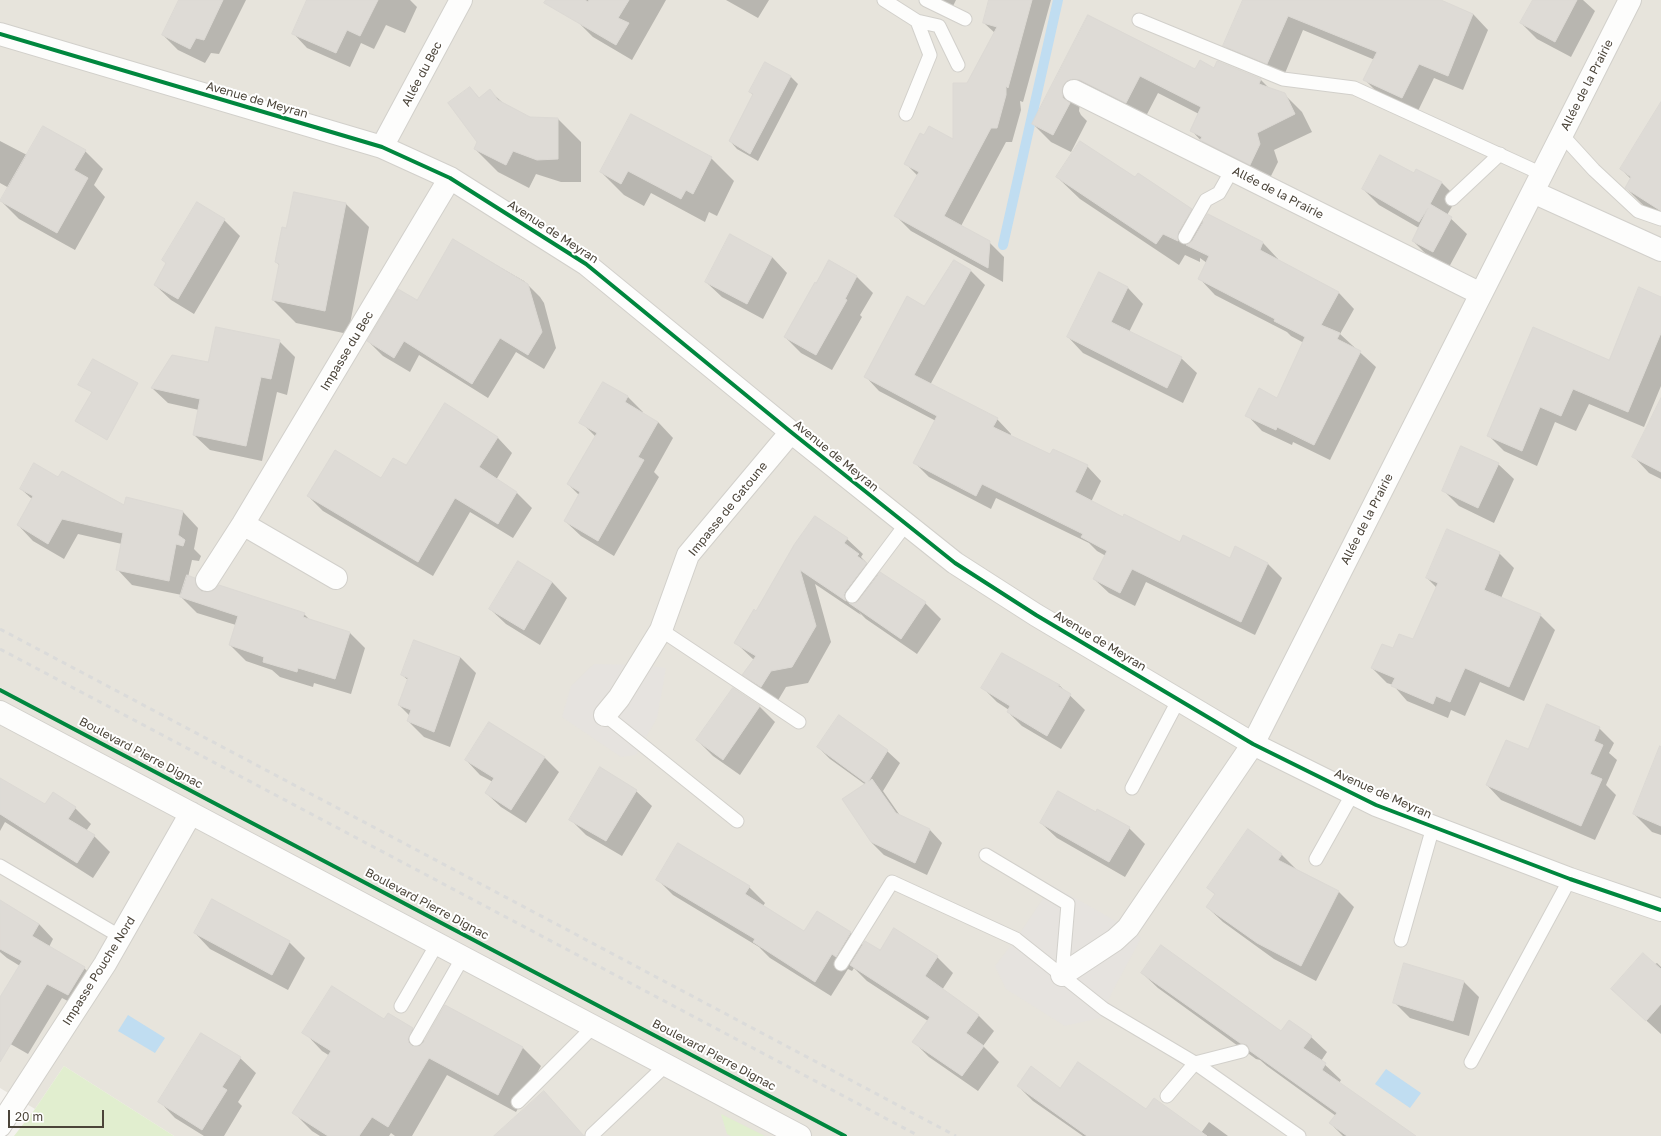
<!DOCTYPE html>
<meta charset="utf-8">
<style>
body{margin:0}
#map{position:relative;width:1661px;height:1136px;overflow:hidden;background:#f4f2ee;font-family:"Golos Text",sans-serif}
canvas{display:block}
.scale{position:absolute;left:8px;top:1110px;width:96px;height:18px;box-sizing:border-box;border:2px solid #4b4439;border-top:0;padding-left:5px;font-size:12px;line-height:14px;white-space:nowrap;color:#4b4439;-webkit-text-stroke:3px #fff;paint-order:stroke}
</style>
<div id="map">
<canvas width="1661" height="1136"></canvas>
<div class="scale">20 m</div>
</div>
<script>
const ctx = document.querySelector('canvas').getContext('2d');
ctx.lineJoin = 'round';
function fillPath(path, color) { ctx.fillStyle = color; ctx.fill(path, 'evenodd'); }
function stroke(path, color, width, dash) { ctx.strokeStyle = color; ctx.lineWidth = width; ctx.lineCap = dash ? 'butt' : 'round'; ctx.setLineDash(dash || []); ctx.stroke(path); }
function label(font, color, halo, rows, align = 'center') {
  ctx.font = font + ' "Golos Text",sans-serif'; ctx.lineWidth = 4; ctx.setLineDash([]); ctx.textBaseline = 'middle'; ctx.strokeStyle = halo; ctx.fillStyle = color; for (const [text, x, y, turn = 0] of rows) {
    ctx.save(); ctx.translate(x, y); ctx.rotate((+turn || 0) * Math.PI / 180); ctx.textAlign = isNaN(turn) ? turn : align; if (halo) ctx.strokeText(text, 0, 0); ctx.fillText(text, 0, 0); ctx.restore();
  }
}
const residential = new Path2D(`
 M0 0H1661V1136H174L64 1066 35 1109 0 1088Z`);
const green = new Path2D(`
 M64 1066 174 1136H14L35 1109Z
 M721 1114 765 1136H731L727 1134Z`);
const parking = new Path2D(`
 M594 664 641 665 666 668 657 718 636 755 621 757 562 717 571 686Z
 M1052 885 1128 928 1141 938 1112 992 1101 1018 1065 1026 1006 989 995 966 1016 939Z`);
const water = new Path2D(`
 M128 1015 165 1038 155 1053 118 1031Z
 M1386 1069 1421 1093 1410 1108 1375 1084Z`);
const shadow = new Path2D(`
 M180 0H246L219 54 211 53 205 63 178 50 163 35Z
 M308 0H410L417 7 405 33 386 25 374 49 361 43 350 67 307 48 293 33Z
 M583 0H666L632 60 593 37 578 22Z
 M726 0H769L758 18Z
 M937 0H956L952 8Z
 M990 0H1051L1023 102 1020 101 1021 110 1012 142H1006L961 226 989 242 1004 257 1003 282 911 231 896 216 918 176 905 163 924 136 954 141 968 84 995 33 984 23Z
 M1244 0H1438L1473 14 1488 30 1463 90 1434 78 1417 113 1380 95 1364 79 1375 60 1303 30 1283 78 1240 61 1225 46Z
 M1534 0H1583L1595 11 1571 57 1537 39 1521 23Z
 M1088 16 1195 70 1215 69 1261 80 1270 89 1284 94 1302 112 1312 132 1274 150 1278 162 1268 182 1208 148 1191 130 1199 114 1158 93 1144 120 1080 103 1079 111 1081 115 1087 121 1071 152 1051 142 1033 124Z
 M790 76 798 84 758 161 737 149 730 141 753 95 750 92Z
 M470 88 480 99 490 91 503 103 529 118 558 119 581 142V182H561L536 174 529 188 498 172 475 149 479 141Z
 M1661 104V219L1649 211 1626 188 1631 179 1621 169Z
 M0 141 27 155 85 151 103 169 94 185 105 197 75 250 19 219 1 201 9 188 0 183Z
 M711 158 734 181 717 216 709 212 705 222 651 193 644 206 624 195 601 172Z
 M1414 174 1442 183 1457 198 1447 215 1467 234 1449 267 1429 257 1413 241 1419 228 1379 205 1363 189Z
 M1057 177 1135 179 1191 209 1204 223 1209 216 1263 243 1278 259 1277 260 1339 293 1354 309 1340 334 1376 367 1330 460 1293 442 1292 445 1262 431 1247 415 1278 399 1304 343 1291 336 1287 332 1215 295 1200 279 1207 263 1200 258V262L1185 255 1179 265 1080 199Z
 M295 193 346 204 369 227 348 334 296 323 273 300 279 265 276 262 286 230Z
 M197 204 224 220 240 236 194 314 171 300 155 285Z
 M454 241 524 281 540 297 544 303 556 348 544 369 516 352 488 398 419 355 410 372 383 356 368 341 417 301Z
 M772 257 787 273 763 319 722 297 706 282Z
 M829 261 857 277 873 293 860 315 862 317 832 370 801 353 785 337Z
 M954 261 971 271 985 285 930 385 997 419 1011 434 1010 436 1051 456 1087 466 1101 481 1091 502 1124 518 1181 543 1230 559 1235 548 1268 564 1282 578 1255 635 1146 582 1135 606 1109 593 1094 579 1106 556 1097 551 1089 543 996 498 991 509 929 477 915 463 936 421 879 391 865 376 925 308Z
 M1099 274 1128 288 1143 304 1129 332 1181 358 1197 373 1183 403 1083 353 1068 337Z
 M1661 298V386L1644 427 1589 404 1576 431 1555 422 1537 466 1504 451 1488 435 1610 361Z
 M279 341 295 357 287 395 277 392 262 461 210 450 194 435 199 410 168 403 152 388 208 364Z
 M628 397 643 412 642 414 658 422 673 438 654 472 659 477 614 556 581 536 565 521 579 495 568 484 596 437 581 422Z
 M445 405 498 438 512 453 496 480 517 493 532 508 513 538 470 512 433 576 323 511 308 496 382 479 407 467Z
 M1661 421V479L1649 473 1634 457Z
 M1498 464 1514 479 1494 523 1459 506 1443 490Z
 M59 478 125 507 183 512 198 528 194 549 201 556 199 561 192 560 188 577 194 579 209 593 304 614 311 621 350 633 365 648 351 694 314 683 313 687 280 677 272 670 246 661 230 645 236 625 197 613 181 597 182 595 132 585 117 569 122 544 78 534 64 559 33 541 18 525 32 499 21 489Z
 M847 539 863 554 861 557 879 576 925 603 941 619 917 654 866 619 859 612 861 615 815 584 831 642 808 683 786 687 777 702 759 690 744 675 754 660 736 643 757 613 794 546Z
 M1499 553 1514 568 1501 598 1540 615 1555 630 1524 701 1480 682 1465 716 1451 710 1448 718 1407 701 1393 685 1387 683 1372 668 1393 649 1413 641 1437 588 1427 578Z
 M518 562 552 582 567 598 540 645 506 624 490 609Z
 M415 641 460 657 476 673 450 747 424 737 408 721 410 716 399 705 408 680 402 675Z
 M1059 685 1085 710 1061 749 1022 726 1008 712 1009 710 997 702 983 688Z
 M759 706 775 722 740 775 713 756 697 740Z
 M489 723 545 758 559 772 526 823 501 807 486 793 493 782 480 775 466 760Z
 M1599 728 1614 743 1609 753 1617 760 1606 785 1616 795 1595 840 1501 800 1487 785 1528 751Z
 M818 747 887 751 900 763 883 791 901 817 930 830 942 843 927 875 884 855 871 842 866 785 830 759Z
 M1661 766V835L1652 832 1634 814Z
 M0 779 45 806 75 808 91 824 86 831 94 836 110 852 93 878 5 822 0 831Z
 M636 791 652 806 622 856 586 835 570 819Z
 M1096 813 1129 828 1145 844 1125 877 1057 838 1041 823Z
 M1248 831 1282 855 1297 870 1339 892 1354 907 1316 981 1274 959 1223 922 1207 907 1216 895 1208 888Z
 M657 879 749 887 765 903 763 906 804 932 817 912 851 933 863 945 880 951 937 957 953 973 942 990 978 1015 994 1031 983 1046 999 1062 978 1091 929 1057 914 1042 928 1021 867 981 854 968 852 971 848 969 831 996 770 958 759 947 673 895Z
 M0 901 39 924 53 939 49 947 84 968 99 982 83 1009 62 998 28 1054 0 1038V999L20 966 7 958 0 952Z
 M195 933 289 942 305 958 288 990 210 949Z
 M1657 963 1661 967V1034L1612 989Z
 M1142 973 1281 1032 1311 1037 1327 1052 1321 1061 1341 1080 1339 1083 1411 1136H1343L1330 1123 1336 1116 1267 1066 1260 1060 1256 1059 1158 988Z
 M1464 982 1479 997 1469 1036 1410 1018 1395 1003Z
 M384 1021 412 1029 425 1041 523 1048 541 1066 516 1112 447 1075 412 1136H395L391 1133 389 1136H320L312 1131 294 1113 330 1056 322 1051 304 1032Z
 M240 1058 256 1073 238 1102 242 1106 224 1136H204L175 1118 160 1102Z
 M1018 1086 1060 1089 1147 1111 1201 1133 1209 1122 1228 1136H1083L1033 1101Z`);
const stream = new Path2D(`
 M1003 245 1058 0`);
const building = new Path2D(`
 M179 0H223L204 40 196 38 190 49 162 35Z
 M307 0H378L360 36 347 30 336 53 292 34Z
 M546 0H585L588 2 589 0H629L618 18 629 23 616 45 544 3Z
 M989 0H1032L1008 88 1006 86V95L997 128H991L944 216 990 241 988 268 894 216 919 172 904 164 920 133 924 135 929 126 953 139V83H967L997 27 983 23Z
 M1243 0H1441L1473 14 1448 76 1419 64 1402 98 1363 80 1377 52 1288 16 1267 64 1223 46Z
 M1533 0H1577L1555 42 1520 23Z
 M1088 15 1195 69 1200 60 1214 68 1217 61 1261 79 1259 84 1285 93 1295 114 1257 133 1260 144 1250 165 1200 140 1202 137 1190 131 1201 107 1140 76 1126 103 1080 80 1073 79 1067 81 1063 86 1062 91 1063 98 1070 103 1053 135 1032 124Z
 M765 62 791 76 750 154 729 141 753 94 749 92Z
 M470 87 479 98 490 89 498 100 530 117 558 118V159L537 160 513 151 506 165 474 149 477 142 448 103Z
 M1661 102V211L1625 188 1631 177 1620 169Z
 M631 114 712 157 693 194 686 190 681 199 628 171 621 184 600 172Z
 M43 126 86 150 74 170 88 178 57 233 0 201Z
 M1080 141 1135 177 1138 173 1192 209 1178 233V241L1163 234 1156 244 1056 177Z
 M1380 155 1414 173 1416 169 1442 182 1430 204 1452 217 1433 252 1412 241 1428 208 1419 222 1362 189Z
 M294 192 346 203 325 311 272 300 279 264 275 262 282 227 286 228Z
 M197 202 225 219 178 299 154 285 166 263 162 260Z
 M1208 214 1263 242 1260 250 1339 292 1321 325 1340 333 1337 339 1361 351 1314 445 1277 427 1276 430 1245 416 1259 388 1277 398 1305 337 1274 321 1275 319 1198 279 1209 256 1186 245 1192 241Z
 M730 234 772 257 747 304 705 282Z
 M453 239 528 284 542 332 528 355 500 338 472 384 404 341 394 358 367 341 398 289 417 300Z
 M829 260 857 276 845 299 847 300 816 355 784 337 815 282 816 283Z
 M954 260 971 270 914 375 998 418 993 427 1050 454 1053 449 1088 465 1075 492 1123 517 1124 514 1180 542 1183 535 1230 558 1235 546 1268 563 1241 622 1132 569 1120 593 1093 579 1107 551 1081 537 1083 534 982 484 976 496 913 463 937 416 864 377 907 296 924 306Z
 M1099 272 1128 287 1111 322 1182 357 1167 388 1067 337Z
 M1639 287 1661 297V333L1628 412 1573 389 1561 416 1540 407 1522 451 1487 436 1533 327 1609 360Z
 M216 327 280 340 271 379 261 377 246 446 193 435 200 399 151 388 172 355 208 362Z
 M93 359 138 383 107 440 75 421 92 392 78 385Z
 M603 382 628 396 625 402 658 422 638 457 644 460 598 541 564 521 580 492 567 484 597 433 579 423Z
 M1661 398V472L1632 457Z
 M445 403 498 437 479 467 517 492 498 524 455 498 418 562 307 496 335 450 381 478 393 458 406 465Z
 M1461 446 1499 463 1478 508 1442 491Z
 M34 463 58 477 62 471 124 505 126 497 183 511 178 535 185 540 183 546 176 544 169 581 116 570 123 533 62 519 48 544 17 525 33 496 20 489Z
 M815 516 848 538 844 543 859 554 857 556 867 563 845 592 844 595 846 601 800 570 816 626 792 667 771 671 761 687 742 675 756 656 734 643 754 609 756 611 794 545Z
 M1447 529 1500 552 1484 590 1541 614 1509 687 1465 668 1450 702 1436 696 1433 704 1391 686 1395 678 1371 668 1382 644 1393 648 1399 634 1413 639 1438 583 1426 578Z
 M518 561 552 582 524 630 489 609Z
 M880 572 926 602 901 639 849 603H855L858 601Z
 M187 575 195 578 196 585 201 591 206 592 212 591 219 585 305 613 303 617 350 632 335 679 298 668 297 672 263 662 264 657 229 645 238 616 180 597Z
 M414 640 460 657 434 732 407 721 411 710 398 705 408 678 401 675Z
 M1002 653 1060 685 1058 686 1071 694 1047 736 1007 712 1010 706 981 688Z
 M733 688 760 706 723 760 696 740Z
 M1547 704 1600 727 1594 741 1603 745 1590 774 1602 779 1581 826 1486 785 1506 740 1528 749Z
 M839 715 888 750 868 782 872 779 896 813 930 829 915 863 871 842 842 799 866 783 817 747Z
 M489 722 545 757 511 810 485 793 494 778 465 760Z
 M1660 746 1661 747V826L1633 814Z
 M600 767 637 790 606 841 569 820Z
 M0 778 45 804 53 792 76 807 68 819 95 835 77 863 0 814Z
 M1058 791 1096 812 1097 809 1130 827 1109 862 1040 823Z
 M1248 829 1282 854 1278 860 1339 891 1301 966 1257 943 1206 907 1215 894 1207 888Z
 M678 843 750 886 745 894 804 931 817 911 851 932 836 957 832 954 815 982 753 942 755 939 656 880Z
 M212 899 290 941 272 975 194 933Z
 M0 900 39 924 32 936 85 967 68 995 47 984 0 1062V997L22 961 0 949Z
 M894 928 938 956 925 976 979 1015 966 1033 984 1046 962 1076 912 1042 930 1017 850 965 865 941 880 950Z
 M1161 945 1281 1031 1289 1020 1312 1036 1303 1048 1326 1063 1322 1070 1416 1136H1347L1329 1123 1337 1113 1250 1051 1247 1045 1240 1043 1141 973Z
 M1643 953 1661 969V1004L1646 1021 1611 989Z
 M1404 963 1464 981 1453 1021 1393 1003Z
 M332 986 384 1019 388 1013 413 1028 408 1039 409 1043 412 1046H420L423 1043 445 1005 523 1047 498 1095 429 1058 388 1127 372 1117 359 1136H328L292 1113 331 1051 302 1033Z
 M201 1033 241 1057 222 1087 227 1090 202 1130 158 1102Z
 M1078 1062 1146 1109 1154 1098 1207 1136H1087L1017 1086 1031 1066 1060 1088Z
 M544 1091 584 1136H494Z`);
const service = new Path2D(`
 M884 0 917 21 939 26 958 65
 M926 0 965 19
 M1139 20 1283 79 1354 88 1542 174
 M906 114 930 55 917 21
 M1562 135 1594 170 1638 211 1661 219
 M1452 199 1500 154
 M1185 237 1206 200 1219 193 1232 170
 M852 596 906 524
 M661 630 799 722
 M605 715 737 821
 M1132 788 1179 699
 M986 855 1068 904 1062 975
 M1316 859 1353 793
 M0 866 121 937
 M1401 940 1433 827
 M841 964 892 882 1016 939 1104 1009 1195 1063 1299 1136
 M401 1006 437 944
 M416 1039 463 957
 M1471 1062 1570 879
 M1167 1096 1195 1063 1242 1051
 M518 1102 594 1026
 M592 1135 666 1065`);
const minor = new Path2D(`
 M0 34 382 147 450 178 586 264 791 432 955 563 1036 615 1253 744 1376 805 1570 879 1661 910
 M1074 91 1481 294
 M382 147 461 0
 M1533 192 1661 250
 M243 524 336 578
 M207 580 243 524 450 178
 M0 712 800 1136
 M605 715 619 698 661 630 688 555 791 432
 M1062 975 1115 940 1128 928 1253 744 1630 0
 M0 1126 105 964 191 813`);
const rail = new Path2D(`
 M0 629 956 1136
 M0 649 919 1136`);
const cycleway = new Path2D(`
 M0 34 382 147 450 178 586 264 791 432 955 563 1036 615 1253 744 1376 805 1570 879 1661 910
 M0 690 845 1136`);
const streetNames = [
 ["Allée du Bec",422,74,-62],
 ["Allée de la Prairie",1587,85,-63],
 ["Avenue de Meyran",257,100,16],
 ["Allée de la Prairie",1278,193,27],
 ["Avenue de Meyran",553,232,33],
 ["Impasse du Bec",347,351,-59],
 ["Avenue de Meyran",836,456,39],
 ["Impasse de Gatoune",728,509,-51],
 ["Allée de la Prairie",1367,519,-63],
 ["Avenue de Meyran",1100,641,31],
 ["Boulevard Pierre Dignac",141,753,28],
 ["Avenue de Meyran",1383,794,24],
 ["Boulevard Pierre Dignac",427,904,28],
 ["Impasse Pouche Nord",99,971,-58],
 ["Boulevard Pierre Dignac",714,1055,28]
];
fillPath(residential, '#e7e4dc');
fillPath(green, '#e1eecf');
fillPath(parking, '#e6e3df');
fillPath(water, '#c0ddf1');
fillPath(shadow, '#0003');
stroke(stream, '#c0ddf1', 10);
fillPath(building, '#dedbd6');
stroke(building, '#dcd9d4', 1);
stroke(service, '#d2d0cb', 15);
stroke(minor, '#d2d0cb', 24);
stroke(service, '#fdfdfc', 13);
stroke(minor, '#fdfdfc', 22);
stroke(rail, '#dbdbda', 3, [5, 5]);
stroke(cycleway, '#00873e', 4);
label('12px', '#4b4439', '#fff', streetNames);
</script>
